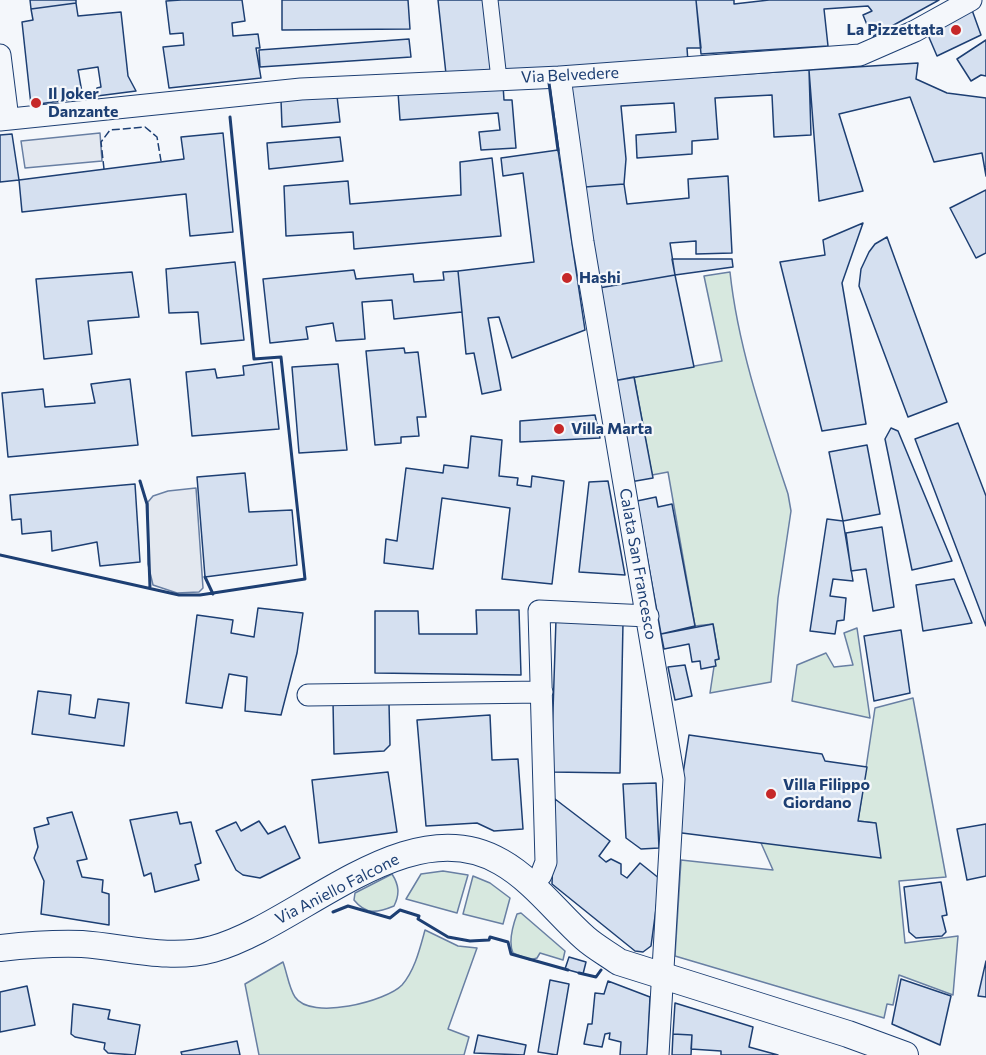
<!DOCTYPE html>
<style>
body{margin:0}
canvas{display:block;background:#f4f7fb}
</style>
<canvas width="986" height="1055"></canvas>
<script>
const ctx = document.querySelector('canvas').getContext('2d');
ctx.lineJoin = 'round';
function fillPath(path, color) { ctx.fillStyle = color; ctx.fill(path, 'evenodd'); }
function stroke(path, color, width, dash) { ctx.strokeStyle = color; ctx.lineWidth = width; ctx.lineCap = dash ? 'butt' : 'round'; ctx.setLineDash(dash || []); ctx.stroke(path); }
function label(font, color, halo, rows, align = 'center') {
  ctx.font = font + ' Commissioner,sans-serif'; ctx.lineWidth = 4.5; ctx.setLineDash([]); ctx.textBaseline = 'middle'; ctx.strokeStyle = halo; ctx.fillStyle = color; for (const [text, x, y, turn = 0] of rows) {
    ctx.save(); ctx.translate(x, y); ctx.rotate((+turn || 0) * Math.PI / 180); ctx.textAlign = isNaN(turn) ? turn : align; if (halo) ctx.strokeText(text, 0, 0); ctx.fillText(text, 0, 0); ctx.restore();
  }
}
const green = new Path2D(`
 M730 272C738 348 764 422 788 494L791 511 778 598 771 682 710 693 715 660 719 659 713 624 695 626 668 472 652 475 634 377 722 361 704 276Z
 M857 628 870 718 792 701 797 665 826 653 834 667 853 665 844 633Z
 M913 698 946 877 899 881 905 943 958 936 953 995 899 975 893 1005 887 1004 884 1018 675 956 681 860 773 870 761 843 875 823 858 821 875 708Z
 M443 871 468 875 457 913 406 899 421 874Z
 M392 874C399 885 400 894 394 906 377 913 366 915 354 900L355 893Z
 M473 876 490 883 510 898 503 924 463 914Z
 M521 913 565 951 563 960 540 953 537 958 530 960 513 953C508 942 513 925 517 914Z
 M425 930 458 946 477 948 448 1029 469 1037 464 1055H259L245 984 283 962C287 973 289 988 295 997 311 1021 387 1001 402 985 415 970 420 948 425 930Z`);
const parking = new Path2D(`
 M100 133 102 161 25 168 21 141Z
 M196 488 203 588 199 592 177 593 153 585 148 564V502L153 496 168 491Z`);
const building = new Path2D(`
 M30 0H76V3L31 9Z
 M181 0H242L245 21 232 23 233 36 258 34 260 48H256L261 78 169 88 163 47 184 45 183 33 170 34 166 1Z
 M282 0H408L410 29 282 30Z
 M438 0H486L494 71 446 74Z
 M495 0H696L701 48H687L688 62 503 71Z
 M696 0H734V4L769 0H939L872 37 863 15 872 11 868 6 824 9 828 46 701 54Z
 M76 3 78 16 121 12 128 76 136 91 97 96V88L101 87 98 67 78 70 83 98 31 105 22 22 33 20 31 9Z
 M972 10 981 35 937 56 928 35Z
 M409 39 411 57 260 67 259 50Z
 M986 40V76L981 75 971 81 957 59Z
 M918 63 916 79 947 93 986 98V176L982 153 934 162 910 97 839 114 863 191 819 201 809 70Z
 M809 70 811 135 774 137 772 95 715 98 718 139 692 141V154L637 158 636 135 676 132 674 103 621 106 626 159 624 184 585 187 571 85Z
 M503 85 504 100H512L516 148 481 150 479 132 500 130 498 113 400 120 398 92Z
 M337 96 340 122 282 127 281 100Z
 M223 133 233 232 190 236 186 194 22 212 19 180 184 159 181 137Z
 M12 134 19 180 0 182V135Z
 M340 137 343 161 269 169 267 143Z
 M558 150 585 330 512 358 499 317 488 318 501 390 482 394 474 353 466 354 458 271 534 262 523 173 503 176 501 158Z
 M492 158 501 236 354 249 353 232 286 236 284 186 348 181 350 204 461 195 460 162Z
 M728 176 732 253 696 254V241L670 243 675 275 599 288 585 187 624 184 627 204 689 198 688 179Z
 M986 190V253L976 258 950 208Z
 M863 223 842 283 866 424 822 431 780 262 825 255 823 240Z
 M887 237 947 402 908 417 859 286 861 269 869 252 875 244Z
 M672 259H732L733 267 675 275Z
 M235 262 244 340 201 344 198 312 169 313 166 269Z
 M354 270 356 279 413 274 414 282 444 280 443 272 458 271 462 312 394 319 392 300 362 302 365 339 336 341 333 323 306 327 308 339 270 343 263 279Z
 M132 272 139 317 88 321 92 354 44 359 36 279Z
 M675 275 694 367 613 381 599 288Z
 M404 348 405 353 418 352 426 417H417L419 436 401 437V443L375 445 366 351Z
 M272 362 279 429 192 436 186 372 215 369 217 378 244 375 243 366Z
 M338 364 347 450 299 453 292 367Z
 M634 377 653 478 630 482 613 381Z
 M130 379 138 445 8 457 2 393 43 389 45 407 95 403 91 384Z
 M595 415 600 438 520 442V421Z
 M958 423 986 496V626L915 439Z
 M891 428 898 431 952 561 912 570 885 439Z
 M471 436 502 440 499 476 518 478 517 485 531 487 532 476 564 481 552 584 502 579 510 508 442 498 433 569 384 563 386 539 397 541 406 468 443 473 444 465 468 468Z
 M867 445 880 514 843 521 829 452Z
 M245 473 249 512 292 510 297 565 205 577 197 477Z
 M608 481 625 575 579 572 589 482Z
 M135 484 140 562 100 566 97 542 52 551 51 531 22 534 21 519 12 520 10 495Z
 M656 497 658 507 672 504 695 626 661 634 637 501Z
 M827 519 843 521 853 581 833 579 830 596 846 598 844 620 837 621 835 634 810 631Z
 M882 527 894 607 873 611 866 569 851 571 846 533Z
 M954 579 972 623 923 631 916 585Z
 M258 608 303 613 297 653 281 715 245 711 247 677 229 674 222 708 186 703 197 615 233 620 231 633 254 637Z
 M476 610H519L521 675 375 673V611H418L419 634H477Z
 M556 619 623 623 620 773 551 772Z
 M713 624 719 659 715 660 716 666 701 669 700 661 692 662 689 644 664 649 661 634Z
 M901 630 910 693 874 701 864 636Z
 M685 665 692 696 675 700 668 667Z
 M38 691 71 695 69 714 95 718 98 699 129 703 124 746 32 734Z
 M333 702 389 703 390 745 384 751 334 754Z
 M490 715 492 760 518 759 523 829 494 831 477 823 426 826 417 720Z
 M689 735 822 754 825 761 867 767 858 821 876 823 881 858 674 832Z
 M388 772 397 832 319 843 312 780Z
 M656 783 659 848 641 849 626 838 623 784Z
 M555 799 610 841 599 856 606 862 611 859 621 864V874L627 878 640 863 660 879 651 946 643 952 635 951 552 884Z
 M72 812 87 859 77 861 82 877 103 880 102 892 109 894V925L41 914 44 881 34 858 38 847 34 828 49 824 47 818Z
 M177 812 180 824 191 822 201 863 195 865 199 880 155 892 151 873 144 876 130 820Z
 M259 821 268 834 285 826 300 858 260 878 243 875 236 870 216 831 236 822 241 831Z
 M986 824V876L967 880 957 829Z
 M941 882 947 915 942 916 946 932 942 936 916 938 909 932 904 887Z
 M569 957 586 962 583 974 565 969Z
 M986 961V997L978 996Z
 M901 979 951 996 940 1045 892 1024Z
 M550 980 569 984 557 1055 538 1052Z
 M608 981 650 997 647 1055H620L621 1042 609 1039 610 1033 605 1034 602 1047 584 1044 588 1024H592L595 993 604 994Z
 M27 986 35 1025 0 1032V992Z
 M675 1003 753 1027 749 1047 778 1055H721V1051L691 1049 692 1035 673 1034Z
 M73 1004 110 1010 108 1019 140 1025 135 1055 108 1053 104 1049 105 1043 75 1037 71 1034Z
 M673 1034 692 1035 691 1055H672Z
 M478 1035 526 1045 524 1055 474 1053Z
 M237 1041 240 1055H182L181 1052Z`);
const pedestrian = new Path2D(`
 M490 0 499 79`);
const minor = new Path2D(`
 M0 55 8 119
 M560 77 583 242 674 779 658 1055
 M0 120 301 89 560 77 860 55 915 31 971 0
 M308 695 542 692
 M530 885 541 875 546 862 539 611 648 616`);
const tertiary = new Path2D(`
 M0 948C27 945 54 943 82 944 125 947 170 961 213 949 300 925 408 807 501 862 533 880 558 914 585 938 595 947 608 954 619 962L848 1034 905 1055`);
const fence = new Path2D(`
 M104 169 101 142 110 130 145 127 157 137 161 161`);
const wall = new Path2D(`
 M549 83 558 150
 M140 481 147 504 150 588
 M0 555 179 595H200L305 579 281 357 254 359 230 117
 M205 577 213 594
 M333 912 348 906 390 918 400 910 419 916 418 919 448 937 470 941 489 940 490 937 508 942 511 954 568 970
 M579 973 596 977 601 970`);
const markers = [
 [956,30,6,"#c62828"],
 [36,103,6,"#c62828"],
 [567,278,6,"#c62828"],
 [559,429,6,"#c62828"],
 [771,794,6,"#c62828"]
];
const poiNames = [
 ["La Pizzettata",944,30,"right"],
 ["Il Joker",48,94],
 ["Danzante",48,112],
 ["Hashi",579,278],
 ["Villa Marta",571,429],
 ["Villa Filippo",783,785],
 ["Giordano",783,803]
];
const streetNames = [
 ["Via Belvedere",570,75,-3],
 ["Calata San Francesco",638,564,80],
 ["Via Aniello Falcone",337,889,-27]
];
fillPath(green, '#d7e8df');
stroke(green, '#687fa3', 1.5);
fillPath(parking, '#e3e8f0');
stroke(parking, '#687fa3', 1.5);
fillPath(building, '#d5e0f0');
stroke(building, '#1d3f73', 1.5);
stroke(pedestrian, '#1d3f73', 17);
stroke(minor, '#1d3f73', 23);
stroke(tertiary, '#1d3f73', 28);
stroke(pedestrian, '#f4f7fb', 15);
stroke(minor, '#f4f7fb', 21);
stroke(tertiary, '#f4f7fb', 26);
stroke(fence, '#1d3f73', 1.5, [8, 3]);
stroke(wall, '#1d3f73', 3);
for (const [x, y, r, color] of markers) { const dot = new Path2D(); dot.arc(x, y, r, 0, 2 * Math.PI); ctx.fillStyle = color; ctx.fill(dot); stroke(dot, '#f4f7fb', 2); }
label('bold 16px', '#1d3f73', '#f4f7fb', poiNames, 'left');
label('16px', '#1d3f73', '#f4f7fb', streetNames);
</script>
